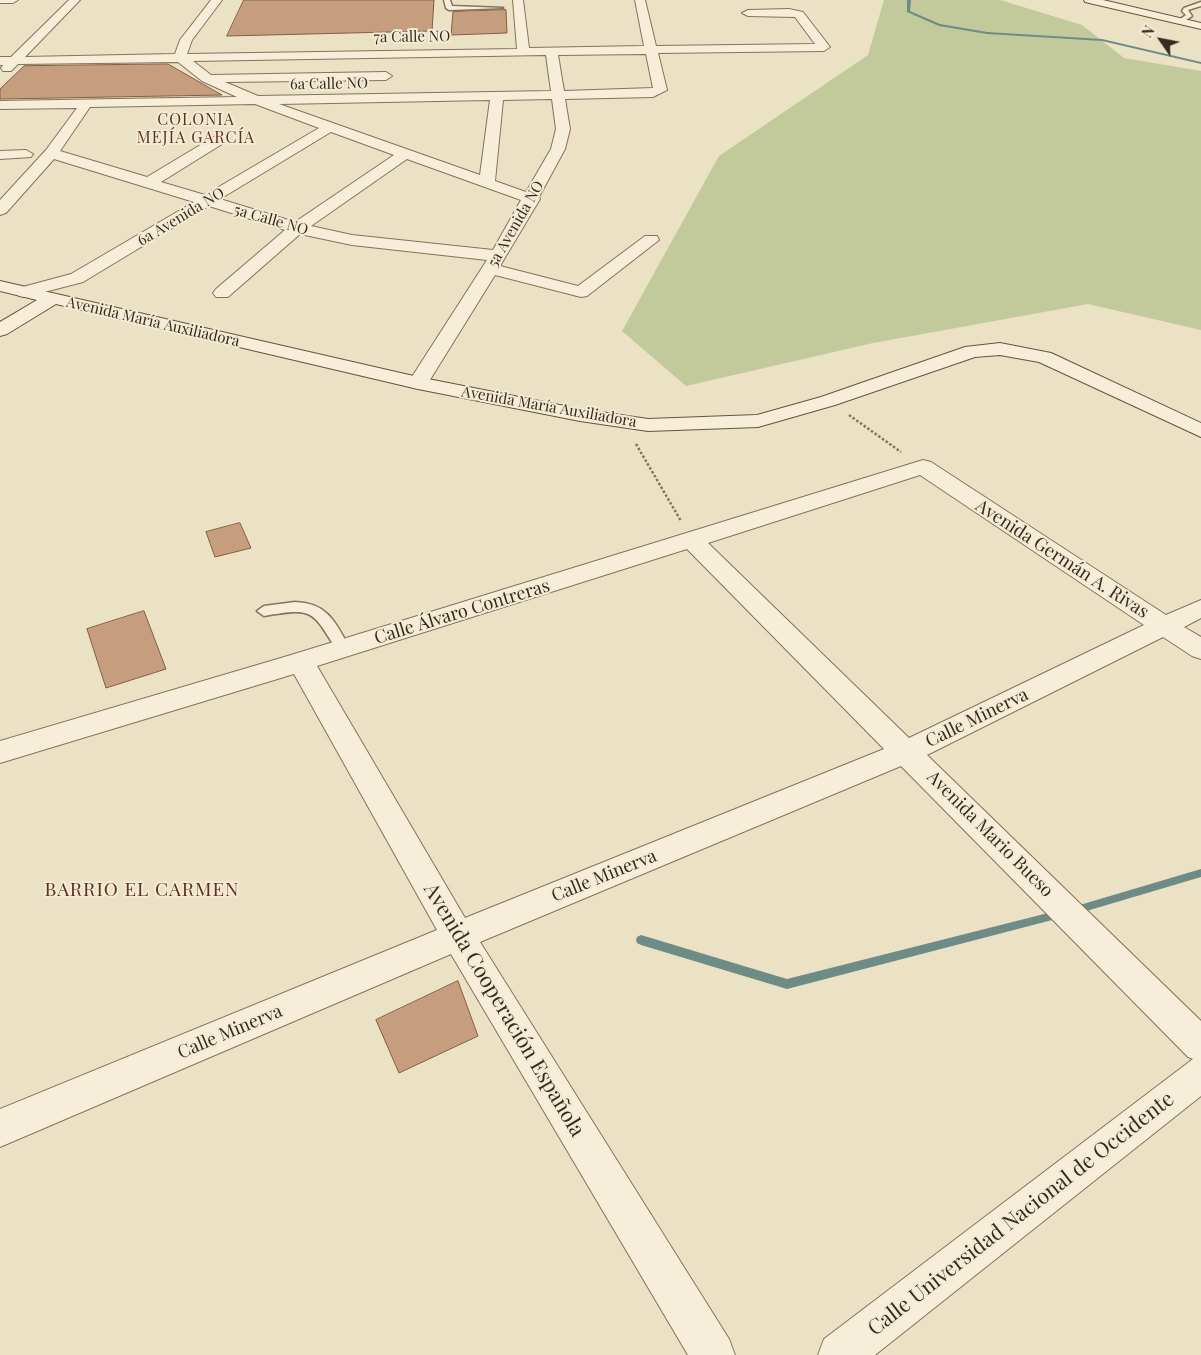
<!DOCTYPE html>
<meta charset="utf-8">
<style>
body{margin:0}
#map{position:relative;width:1201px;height:1355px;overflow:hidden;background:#ebe1c5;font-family:"Playfair Display",serif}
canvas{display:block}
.north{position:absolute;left:1136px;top:15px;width:50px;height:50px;-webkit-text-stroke:4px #f3ebd4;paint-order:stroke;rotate:303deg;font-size:14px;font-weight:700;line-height:20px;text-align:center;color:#362b1f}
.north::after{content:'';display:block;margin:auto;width:18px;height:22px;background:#362b1f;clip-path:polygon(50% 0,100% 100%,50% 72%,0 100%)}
</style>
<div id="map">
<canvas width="1201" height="1355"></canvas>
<div class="north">N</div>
</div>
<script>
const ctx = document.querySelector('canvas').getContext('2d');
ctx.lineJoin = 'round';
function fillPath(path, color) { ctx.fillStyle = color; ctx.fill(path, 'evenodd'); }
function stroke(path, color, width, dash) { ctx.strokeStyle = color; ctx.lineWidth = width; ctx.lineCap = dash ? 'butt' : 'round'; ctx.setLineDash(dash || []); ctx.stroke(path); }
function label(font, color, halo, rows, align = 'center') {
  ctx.font = font + ' "Playfair Display",serif'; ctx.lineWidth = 4; ctx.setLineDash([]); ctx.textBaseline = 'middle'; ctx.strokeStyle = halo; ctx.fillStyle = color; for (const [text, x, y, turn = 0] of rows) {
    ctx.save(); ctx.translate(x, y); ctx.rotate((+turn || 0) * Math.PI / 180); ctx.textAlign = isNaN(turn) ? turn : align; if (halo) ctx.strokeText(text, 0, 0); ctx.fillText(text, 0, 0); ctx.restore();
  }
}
const green = new Path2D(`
 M884 0H1000L1082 25 1124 58 1201 71V330L1088 304 873 343 686 386 622 331 719 156 868 55Z`);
const stream = new Path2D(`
 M907 0H911L910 11 940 24 987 32 1102 39 1201 62V64L1102 41 987 34 939 26 907 12Z
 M1201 869V877L1073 915 1069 914 1068 911 1069 908 1073 907Z
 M1060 910 1064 911 1065 914 1064 917 1060 918 787 989 641 945 637 943 636 940 637 937 641 935 787 979Z`);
const building = new Path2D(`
 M244 0H434L432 31 227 36Z
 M506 10 507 33 451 35 453 12Z
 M159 64H168L222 95 0 99V89L24 66Z
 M240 523 251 548 215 557 206 532Z
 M144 611 166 669 106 688 87 629Z
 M458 981 478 1036 399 1073 376 1020Z`);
const path = new Path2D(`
 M849 415 901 452
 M636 444 681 521`);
const lane = new Path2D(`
 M444 0H450L452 6 503 8 449 10 446 8Z
 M1201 2V6L1188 10 1192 16 1183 22H1179V20L1186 15 1182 11 1184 8Z
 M295 602C328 603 336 623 350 649L348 652H338C312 611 315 607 264 616L257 611 264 606Z`);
const street = new Path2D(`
 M0 0H18L13 3H0Z
 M69 0H80L25 57 175 54 180 40 211 0H222L192 40 187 54 517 49 513 0H523L529 48 644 46 635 0H645L656 46 815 44 795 17 748 16 742 13 748 10 789 9 803 12 830 47 824 51 658 53 667 90 653 97 565 99 570 129 565 149 539 197 540 199 500 266 578 286 645 236H657L659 240 587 296 581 297 495 275 428 383 425 387 418 389 411 387 408 383 487 260 352 245 300 234 228 297H216L213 293 216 289 285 230 209 206 83 282 25 297 19 296 16 292 19 288 71 274 194 202 54 159 6 213 0 215V200L46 150 77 108 0 109V101L237 97 202 81 178 62 18 64 11 71H3L1 68 3 65H0V57H11ZM646 54 653 88 564 91 558 55ZM546 55 551 91 258 96 225 82 386 80 392 76 386 72 211 75 193 61ZM552 99 556 129 551 149 526 192 495 181 503 100ZM490 100 480 175 279 104ZM255 104 319 128 205 195 161 182 227 141 229 138 227 135H217L147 177 60 151 90 107ZM331 132 394 155 295 222 220 199ZM407 159 521 200 493 250 352 235 311 226Z
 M26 150 33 154 31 157 0 159V151Z
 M923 460 931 462 1166 615 1201 600V618L1184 627 1201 637V659L1192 656 1163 637 927 755 1201 1021V1096L875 1355H818L824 1339 1193 1059 1188 1057 901 766 480 942 729 1339 735 1355H688L451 954 0 1147V1109L437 930 294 674 0 763V741L291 655ZM920 475 1144 625 909 738 708 543ZM687 549 884 749 465 918 317 666Z`);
const secondary = new Path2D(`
 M1084 0H1103L1201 23V29L1085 2Z
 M0 281 418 377 580 409 648 419 757 415 821 397 965 347 1000 343 1051 353 1201 423V437L1039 362 1000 355 975 357 835 405 758 427 648 431 580 421 418 389 56 304 7 334 0 336V322L37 300 0 291Z`);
const farStreetnames = [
 ["7a Calle NO",412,37,-1],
 ["6a Calle NO",329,84,-1],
 ["6a Avenida NO",181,217,-31],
 ["5a Calle NO",271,220,16],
 ["5a Avenida NO",516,224,-60],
 ["Avenida María Auxiliadora",153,322,13],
 ["Avenida María Auxiliadora",549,407,10]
];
const farNeighbourhoodnames = [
 ["COLONIA",196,120],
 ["MEJÍA GARCÍA",196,138]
];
const streetNames = [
 ["Avenida Germán A. Rivas",1062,559,33],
 ["Calle Álvaro Contreras",462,612,-17],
 ["Calle Minerva",977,718,-26],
 ["Avenida Mario Bueso",990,834,45],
 ["Calle Minerva",604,876,-22],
 ["Calle Minerva",230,1032,-23]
];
const neighbourhoodNames = [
 ["BARRIO EL CARMEN",142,890]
];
const nearStreetnames = [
 ["Avenida Cooperación Española",504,1010,59],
 ["Calle Universidad Nacional de Occidente",1021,1214,-38]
];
fillPath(green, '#c2c99a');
fillPath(stream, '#6e8c86');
fillPath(building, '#c79e7d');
stroke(building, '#825f44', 1);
stroke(lane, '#85735c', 3);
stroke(street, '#85735c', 2);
stroke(secondary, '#67543f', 2);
stroke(path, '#85735c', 2.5, [2.5, 2]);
fillPath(lane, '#f6eed8');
fillPath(street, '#f6eed8');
fillPath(secondary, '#f6eed8');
label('15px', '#362b1f', '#f3ebd4', farStreetnames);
ctx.letterSpacing = '1px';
label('16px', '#603022', '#f3ebd4', farNeighbourhoodnames);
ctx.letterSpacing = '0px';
label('18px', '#362b1f', '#f3ebd4', streetNames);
ctx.letterSpacing = '1px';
label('19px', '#603022', '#f3ebd4', neighbourhoodNames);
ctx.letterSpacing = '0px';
label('21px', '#362b1f', '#f3ebd4', nearStreetnames);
</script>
